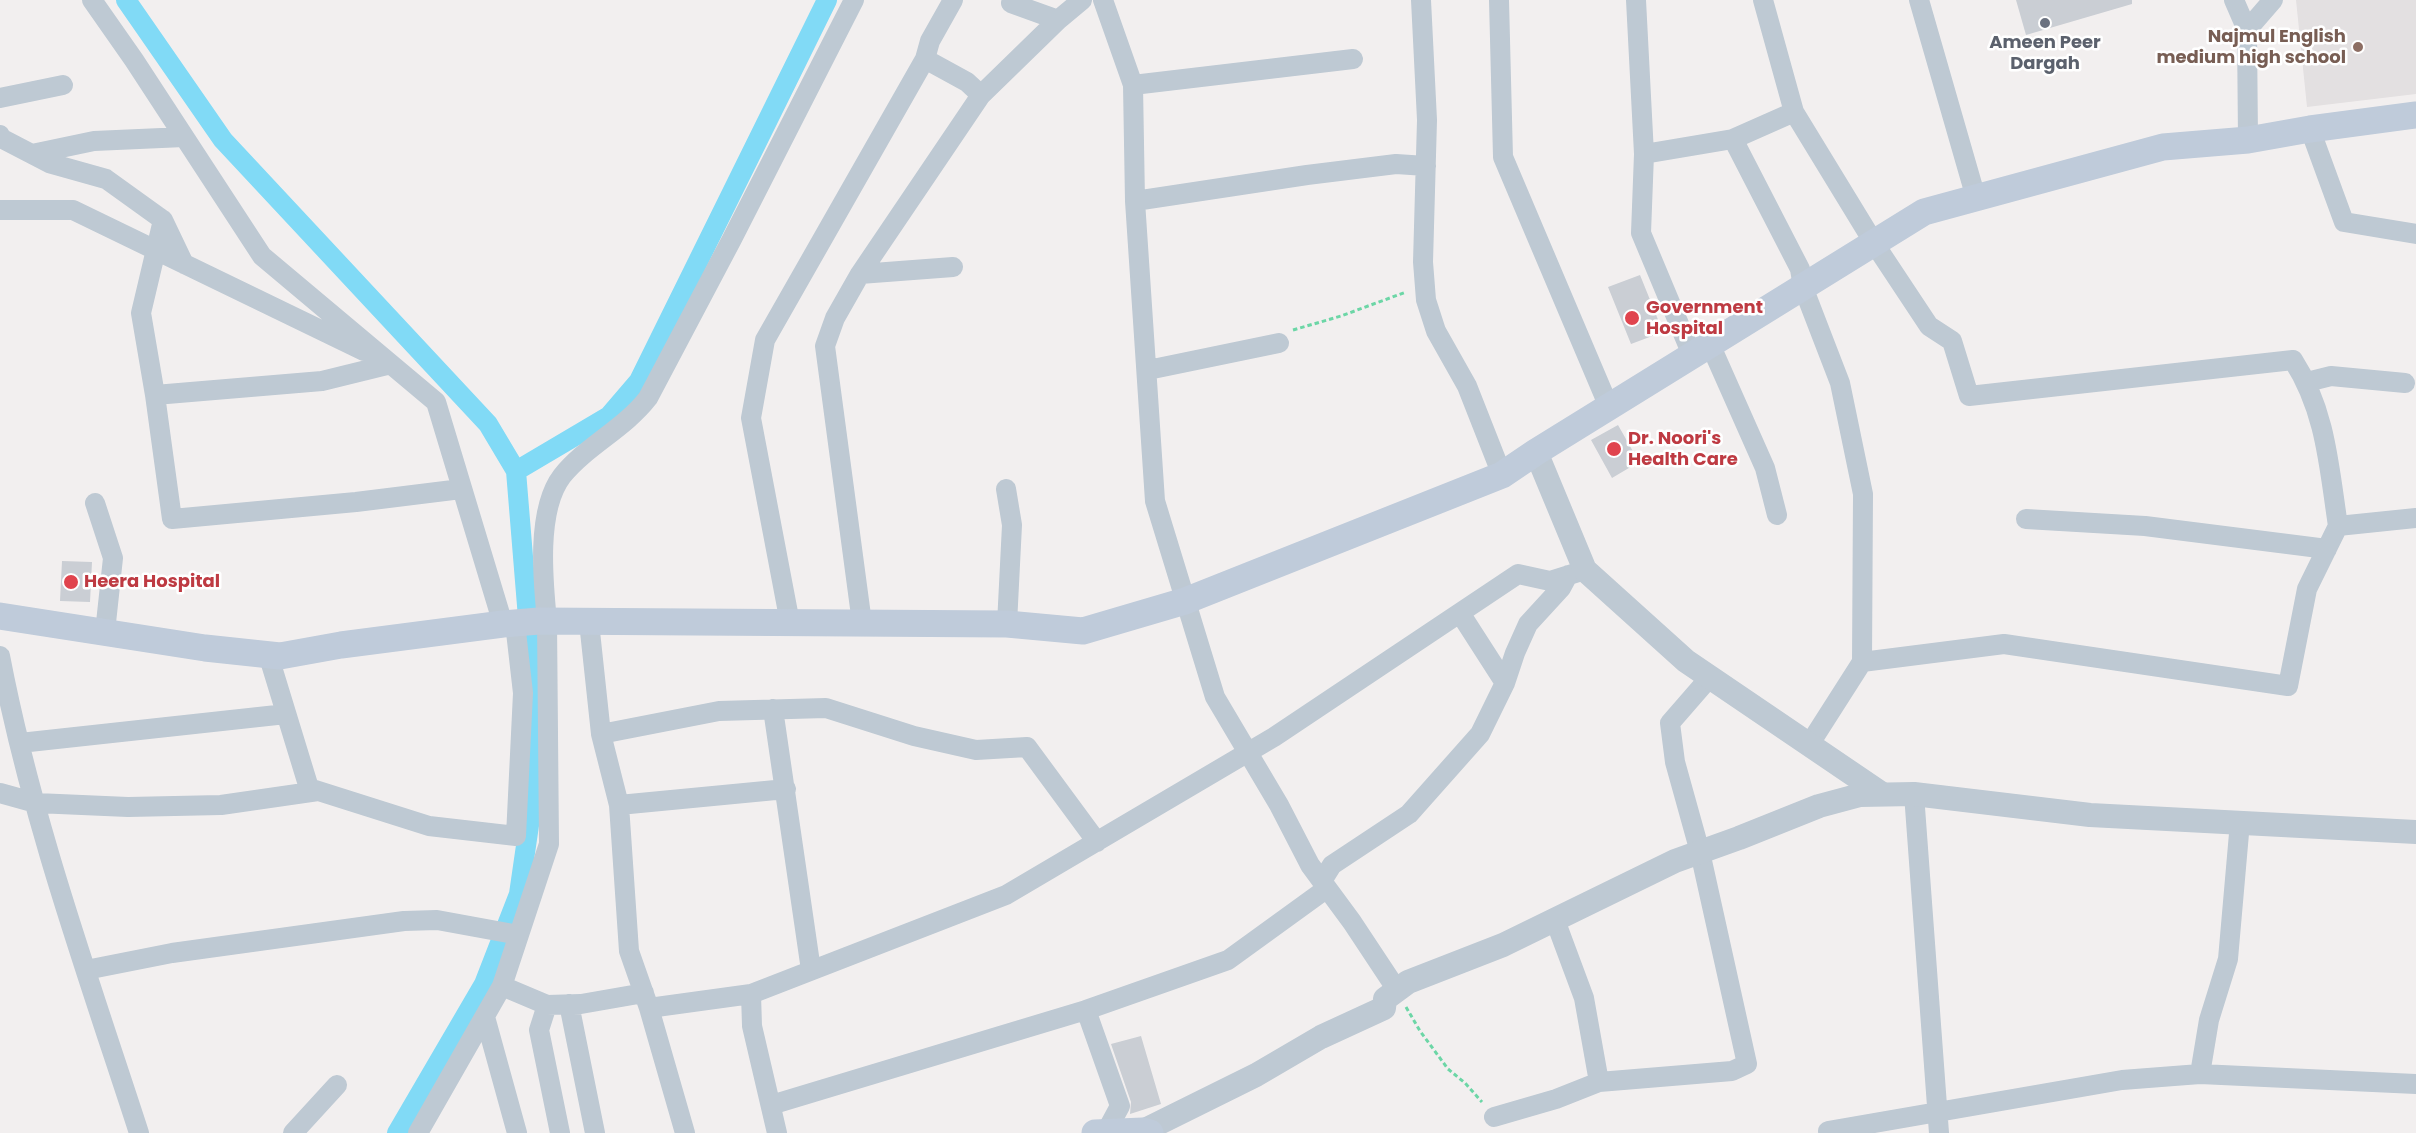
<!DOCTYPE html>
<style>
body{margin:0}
canvas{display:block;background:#f2efef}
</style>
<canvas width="2416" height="1133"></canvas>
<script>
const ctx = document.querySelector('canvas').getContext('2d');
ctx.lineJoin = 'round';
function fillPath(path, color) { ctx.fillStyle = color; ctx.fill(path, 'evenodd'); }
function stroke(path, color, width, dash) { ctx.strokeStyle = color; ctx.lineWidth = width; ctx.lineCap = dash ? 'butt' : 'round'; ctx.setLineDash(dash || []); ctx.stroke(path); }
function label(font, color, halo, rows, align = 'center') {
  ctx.font = font + ' Poppins,sans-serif'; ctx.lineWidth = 5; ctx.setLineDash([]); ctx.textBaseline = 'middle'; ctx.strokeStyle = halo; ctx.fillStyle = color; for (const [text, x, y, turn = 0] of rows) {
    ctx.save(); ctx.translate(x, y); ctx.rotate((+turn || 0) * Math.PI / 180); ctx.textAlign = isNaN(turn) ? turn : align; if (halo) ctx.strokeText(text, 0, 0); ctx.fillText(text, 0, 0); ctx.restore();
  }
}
const education = new Path2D(`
 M2296 0H2416V94L2307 107Z`);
const canal = new Path2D(`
 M126 0 223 140 488 424 516 471 533 679 536 777 519 894 484 984 397 1133
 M516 471 609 416 639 381 827 0`);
const building = new Path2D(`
 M2016 0H2132V4L2026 35Z
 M1640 275 1663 332 1631 344 1608 287Z
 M1618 425 1639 462 1612 478 1591 440Z
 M62 561 92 562 90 602 60 601Z
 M1141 1036 1161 1104 1130 1114 1131 1102 1111 1044Z`);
const path = new Path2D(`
 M1293 330 1341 316 1406 292
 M1406 1007 1420 1031 1448 1069 1465 1083 1482 1102`);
const minor = new Path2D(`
 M92 0 134 60 262 256 436 402 503 624
 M1103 0 1133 85 1353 59
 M1421 0 1427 120 1423 262 1426 300 1436 331 1467 386 1502 475
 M1499 0 1503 157 1609 407
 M1636 0 1644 154 1641 233 1692 355
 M1763 0 1794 112 1874 243 1929 326 1952 341 1969 396 2293 360C2326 411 2329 467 2338 526L2416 518
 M1919 0 1976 198
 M2234 0 2247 30
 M1011 3 1058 20 1082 0
 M925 59 967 82 981 95
 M1133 85 1135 201
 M0 98 63 85
 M2310 129 2344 222 2416 234
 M0 135 1 138 49 163 106 179 163 220 184 264
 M1733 139 1800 269 1803 287 1840 383 1863 494 1862 662
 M2248 140 2247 30 2273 0
 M32 154 94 141 184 137
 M1644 154 1733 139 1794 112
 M0 210H73L364 351
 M163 220 141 313 155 395 172 519 356 502 461 489
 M860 274 953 267
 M1710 344 1765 468 1777 515
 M1148 370 1279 343
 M2307 382 2331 376 2405 383
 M155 395 322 381 391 364
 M1006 489 1012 525 1007 624
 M95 503 113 558 105 632
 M2026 519 2145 526 2327 549
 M1460 613 1505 683
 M589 622 601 734 619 805 629 951 649 1008 685 1133
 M790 623 751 418 765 340 925 59 930 41 953 0
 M862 623 825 346 835 318 860 274 981 95 1058 20
 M268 654 309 788 429 826 516 836 523 693 515 623
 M0 656C31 818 88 976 139 1133
 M773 709 811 970
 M601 734 719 711 826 708 914 736 976 750 1027 747 1097 842
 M20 743 286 714
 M1809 745 1862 662 2004 644 2288 686 2307 589 2338 526
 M0 793 36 803 128 807 221 805 318 791
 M1914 794 1939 1133
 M619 805 786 789
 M1555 920 1584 998 1599 1082
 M86 970 172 953 404 921 437 920 519 935
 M502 986 547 1005 581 1004 644 993
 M1397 990 1352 922 1310 865 1279 805 1215 697 1155 501 1135 201 1307 175 1396 164 1426 166
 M751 994 752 1026 777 1133
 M569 1004 595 1133
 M547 1005 539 1030 560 1133
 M649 1008 751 994 1006 895 1274 737 1518 574 1550 581 1585 570
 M1086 1010 1120 1106 1106 1132
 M485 1017 517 1133
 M2200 1074 2209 1020 2228 959 2240 822
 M771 1105 1086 1010 1228 960 1326 889 1322 881 1332 865 1409 814 1480 734 1505 683 1515 653 1528 624 1561 588 1568 575
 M1494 1117 1556 1099 1599 1082 1732 1071 1747 1064 1700 852 1675 762 1670 723 1710 677
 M1828 1131 2122 1080 2200 1074 2416 1084
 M293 1133 337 1085
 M418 1133 502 986 549 844 547 621C543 581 536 510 562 476 586 446 624 429 648 398L732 239 854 0`);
const tertiary = new Path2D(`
 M1536 452 1585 570 1686 661 1882 794
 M1143 1131 1256 1075 1321 1037 1384 1008 1385 999 1408 982 1503 945 1675 861 1739 838 1819 806 1860 795 1914 794 2090 815 2416 832`);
const secondary = new Path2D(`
 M0 616 205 648 280 656 341 645 503 624 539 621 1007 624 1083 631 1185 601 1502 475 1536 452 1924 212 2163 147 2248 140 2310 129 2416 115
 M1095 1133 1143 1131 1150 1133`);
const markers = [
 [2045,23,6,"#6b7280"],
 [2358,47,6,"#8d6e63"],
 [1632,318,8,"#e0444e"],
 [1614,449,8,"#e0444e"],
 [71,582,8,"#e0444e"]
];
const educationNames = [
 ["Najmul English",2346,37],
 ["medium high school",2346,58]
];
const worshipNames = [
 ["Ameen Peer",2045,43],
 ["Dargah",2045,64]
];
const healthNames = [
 ["Government",1646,308],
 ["Hospital",1646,329],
 ["Dr. Noori's",1628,439],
 ["Health Care",1628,460],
 ["Heera Hospital",84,582]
];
fillPath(education, '#e3e0e1');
stroke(canal, '#81daf6', 20);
fillPath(building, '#caced4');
stroke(path, '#6cd6a6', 3, [4.5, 3]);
stroke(minor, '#bec9d3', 20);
stroke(tertiary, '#bec9d3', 24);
stroke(secondary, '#bfcbda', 27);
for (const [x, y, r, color] of markers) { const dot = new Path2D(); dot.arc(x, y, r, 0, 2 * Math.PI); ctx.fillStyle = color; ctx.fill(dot); stroke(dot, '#fff', 2); }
label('bold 18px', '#785e54', '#fff', educationNames, 'right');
label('bold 18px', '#5b616d', '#fff', worshipNames);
label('bold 18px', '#be3a42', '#fff', healthNames, 'left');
</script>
